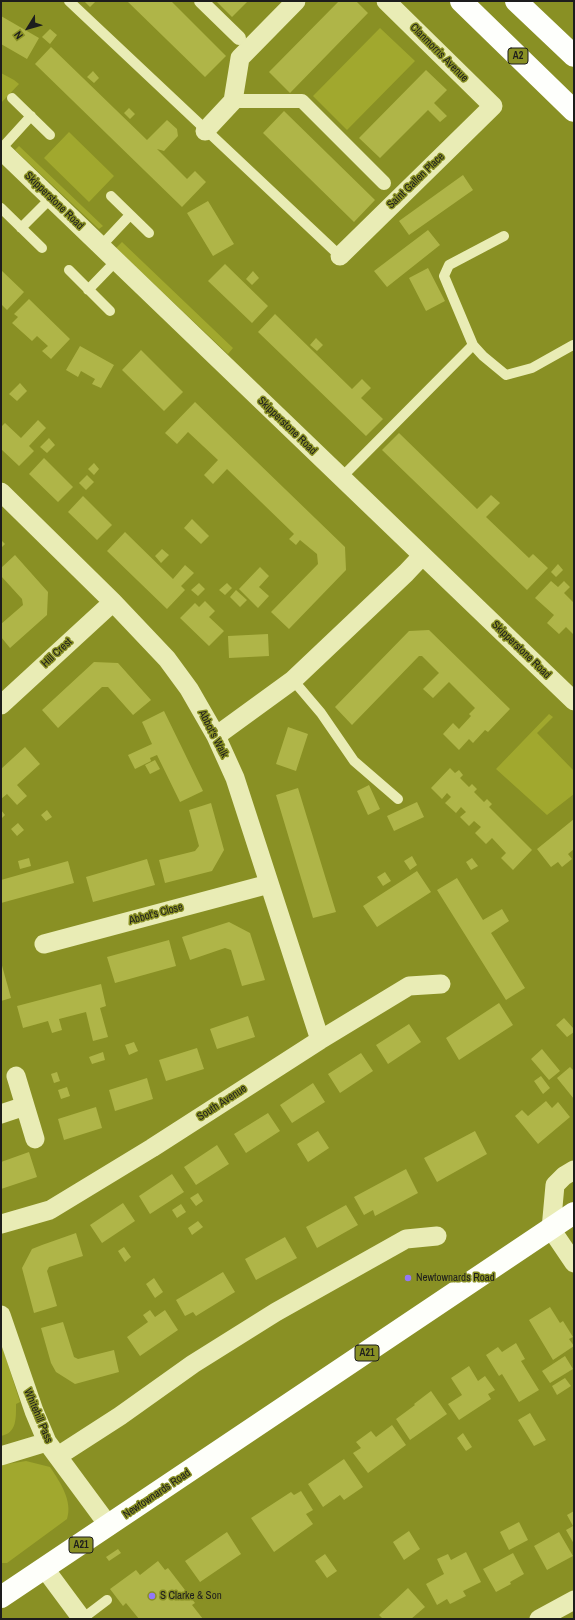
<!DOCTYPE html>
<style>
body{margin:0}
#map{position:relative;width:575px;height:1620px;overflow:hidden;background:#899024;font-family:"Archivo Narrow",sans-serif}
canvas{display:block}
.frame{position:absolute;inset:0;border:2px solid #1d1d1d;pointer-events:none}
.north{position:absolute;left:8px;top:8px;width:40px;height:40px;-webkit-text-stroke:3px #899024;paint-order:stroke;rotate:233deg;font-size:11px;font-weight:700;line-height:16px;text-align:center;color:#1d1d1d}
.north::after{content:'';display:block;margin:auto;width:14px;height:18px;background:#1d1d1d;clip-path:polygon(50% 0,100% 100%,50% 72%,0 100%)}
</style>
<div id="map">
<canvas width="575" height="1620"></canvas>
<div class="frame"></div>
<div class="north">N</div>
</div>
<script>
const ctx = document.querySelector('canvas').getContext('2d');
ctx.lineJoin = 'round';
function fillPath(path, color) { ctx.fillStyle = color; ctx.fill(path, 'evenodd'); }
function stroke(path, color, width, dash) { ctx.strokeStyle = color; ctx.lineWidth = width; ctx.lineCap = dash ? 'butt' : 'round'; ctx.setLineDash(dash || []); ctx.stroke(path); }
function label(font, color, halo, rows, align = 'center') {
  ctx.font = font + ' "Archivo Narrow",sans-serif'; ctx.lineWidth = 3; ctx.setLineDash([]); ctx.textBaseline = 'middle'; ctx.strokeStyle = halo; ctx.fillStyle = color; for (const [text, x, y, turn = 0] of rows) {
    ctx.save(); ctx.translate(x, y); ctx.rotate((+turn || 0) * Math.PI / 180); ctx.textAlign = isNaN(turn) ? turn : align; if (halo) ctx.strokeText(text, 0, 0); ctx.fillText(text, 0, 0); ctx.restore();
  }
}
const green = new Path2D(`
 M380 28 415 61 347 130 313 96Z
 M1 73 14 80 19 84 1 103Z
 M69 132 114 176 89 202 44 158Z
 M19 146 103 226 99 229 15 150Z
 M122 242 233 348 228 354 116 248Z
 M549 714 553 717 537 733 574 771V794L547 815 496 769Z
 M2 1346 20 1402 16 1404C16 1418 17 1433 1 1436V1350Z
 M26 1461 50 1467C60 1482 73 1501 67 1519L7 1563H1V1465Z`);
const building = new Path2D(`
 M84 1H96L90 7Z
 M127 1H171L226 56 205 77Z
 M216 1H248L232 17Z
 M339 1H356L368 13 290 93 269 72Z
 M1 16 39 38 27 59 1 44Z
 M50 29 57 35 50 44 42 37Z
 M51 47 147 140 167 120 177 129 178 136 164 151 157 149 187 179 195 171 206 182 182 207 35 64Z
 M426 70 447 90 434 103 447 116 440 122 428 110 380 158 359 138Z
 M93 71 99 78 94 83 87 77Z
 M129 108 135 114 130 119 124 113Z
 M284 111 375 200 354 222 263 133Z
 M463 175 473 190 409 235 399 221Z
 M208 201 234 244 213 256 187 213Z
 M428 230 440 245 387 287 374 271Z
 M225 264 268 306 252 323 208 281Z
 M428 268 445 301 426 311 409 278Z
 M1 270 24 292 7 310 1 304Z
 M253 271 259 278 252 285 246 279Z
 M29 299 70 339 51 359 42 351 48 346 37 336 32 341 12 323 18 317 14 314Z
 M275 314 352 389 362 379 371 388 361 398 383 419 366 436 258 332Z
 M316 338 323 345 317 351 310 345Z
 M80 346 114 365 101 388 92 384 95 379 81 371 78 377 66 370Z
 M141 350 183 392 164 411 122 370Z
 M20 383 27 391 17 401 9 394Z
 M195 402 345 547 346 570 289 629 271 612 318 564 317 554 300 540 296 545 289 539 294 534 227 469 213 484 204 475 218 460 188 432 177 444 165 433Z
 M38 420 46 428 29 446 34 451 19 466 1 449V427L5 423 21 438Z
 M399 433 477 509 491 495 500 503 486 517 529 558 533 554 548 568 527 590 382 450Z
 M49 438 55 445 47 453 40 447Z
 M44 458 73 487 58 502 29 474Z
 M94 463 99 469 94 475 88 469Z
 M87 475 94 482 86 490 79 483Z
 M83 496 112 525 97 540 68 512Z
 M192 519 209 536 201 544 184 528Z
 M125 532 173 579 185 565 194 573 181 586 185 590 167 609 107 551Z
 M1 540 5 544 1 548Z
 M162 549 169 555 161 563 155 556Z
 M15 555 48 592 47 615 10 648 1 637V624L23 605 22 599 1 576V568Z
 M558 564 563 570 556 577 551 572Z
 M260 567 269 576 259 587 269 596 258 608 239 589Z
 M551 581 558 587 564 581 570 587 564 593 574 603V635L566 627 559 634 547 623 554 615 535 598Z
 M199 583 205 589 198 596 191 590Z
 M227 583 232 588 225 595 219 590Z
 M236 590 247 600 240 607 230 597Z
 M205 601 215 611 209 617 224 631 209 646 180 618 195 603 199 607Z
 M429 630 510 709 488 732 485 730 473 743 469 739 459 750 443 734 453 723 459 729 471 716 469 714 475 708 449 682 433 698 423 689 439 673 422 656H419L352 725 335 707 409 631Z
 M268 634 269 656 229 658 228 636Z
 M94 662 118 663 151 700 133 715 108 687H102L58 728 42 710Z
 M164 711 203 791 180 802 157 755 150 758 151 761 135 769 128 755 152 744 142 722Z
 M288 727 308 734 296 771 276 764Z
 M25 747 40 764 17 785 27 796 17 805 7 794 1 799V769Z
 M155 760 160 769 150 774 145 765Z
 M450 768 455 773 459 770 463 775 460 778 469 787 472 784 477 789 474 792 484 802 487 799 492 804 489 807 532 850 513 870 501 858 506 853 492 838 486 844 475 833 481 827 474 821 469 826 460 817 466 812 461 807 456 813 445 803 451 797 447 793 442 799 431 788Z
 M369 785 380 809 368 815 357 791Z
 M298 788 336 912 313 918 276 795Z
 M417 802 424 817 394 831 387 816Z
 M211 803 224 850 212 871 165 883 159 860 195 851 199 846 189 810Z
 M1 810 5 815 1 819Z
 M47 810 52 817 46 821 41 815Z
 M574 819V849L568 854 572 859 562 867 558 862 551 867 537 849Z
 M18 823 24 830 17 836 11 829Z
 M412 856 417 865 410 870 404 861Z
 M29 858 31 866 20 869 18 861Z
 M472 858 478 866 471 870 466 862Z
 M147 859 155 885 93 902 86 877Z
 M68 861 74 883 1 903V880Z
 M417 871 431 892 377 927 363 906Z
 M385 872 391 881 383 886 377 877Z
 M457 878 483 920 502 909 509 921 491 933 525 988 506 1000 437 890Z
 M229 922 250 933 265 980 242 986 231 950 225 948 190 960 182 937Z
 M169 940 176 966 115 983 107 957Z
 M1 962 11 998 1 1001Z
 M101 984 106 1006 100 1008 108 1037 93 1041 86 1012 59 1019 62 1030 52 1033 48 1021 23 1028 17 1006Z
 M499 1003 513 1025 459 1060 446 1038Z
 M248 1016 255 1037 217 1049 210 1029Z
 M564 1018 574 1029V1032L567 1037 556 1025Z
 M409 1024 421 1042 388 1064 376 1045Z
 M134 1042 138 1051 129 1055 125 1045Z
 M197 1048 204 1069 166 1081 159 1060Z
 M542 1049 560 1071 549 1080 531 1059Z
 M103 1052 105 1060 92 1064 89 1057Z
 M361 1053 373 1071 340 1093 328 1074Z
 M570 1067 574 1071V1099L557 1078Z
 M57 1072 60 1081 54 1083 51 1074Z
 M541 1076 550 1088 543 1094 534 1081Z
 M147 1078 153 1099 115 1111 109 1090Z
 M313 1083 325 1102 292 1123 280 1105Z
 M67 1087 70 1096 61 1099 58 1090Z
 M546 1101 552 1108 558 1102 570 1117 538 1144 515 1116 522 1110 528 1116Z
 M96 1107 102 1128 64 1140 58 1119Z
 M268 1113 280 1131 246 1153 234 1134Z
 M318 1131 329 1148 308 1162 297 1144Z
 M475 1131 487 1154 437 1182 424 1158Z
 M217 1145 229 1164 196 1185 184 1167Z
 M29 1152 37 1177 1 1189V1162Z
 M406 1169 418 1193 375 1216 373 1210 364 1215 354 1197Z
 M172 1174 184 1192 150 1214 139 1196Z
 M198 1193 203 1201 196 1206 190 1198Z
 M123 1203 135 1221 102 1243 90 1225Z
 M181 1204 186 1212 177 1218 172 1210Z
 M346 1205 358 1225 317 1248 306 1227Z
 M198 1221 203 1227 192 1235 188 1228Z
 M76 1233 83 1256 49 1267 47 1271 57 1306 34 1313 22 1268 32 1249 42 1245Z
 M285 1237 297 1258 256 1280 245 1259Z
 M124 1247 131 1257 125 1262 118 1251Z
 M223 1272 235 1292 196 1316 193 1312 185 1316 176 1300Z
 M154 1278 163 1292 155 1298 146 1284Z
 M550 1307 560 1323 563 1321 573 1337 569 1339 574 1346 553 1360 529 1320Z
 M150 1310 155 1317 165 1310 178 1330 140 1356 127 1337 148 1322 143 1315Z
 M63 1322 74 1357 78 1359 114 1350 119 1372 75 1384 56 1372 51 1363 41 1328Z
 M516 1343 525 1359 521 1361 539 1390 519 1402 502 1374 499 1376 486 1355 498 1347 502 1352Z
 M565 1356 573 1369 550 1383 542 1371Z
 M469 1366 478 1381 485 1376 495 1390 488 1394 491 1399 459 1420 448 1404 462 1395 451 1378Z
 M565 1378 571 1386 557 1395 552 1386Z
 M431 1391 447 1414 410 1440 396 1419 415 1405 414 1404Z
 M530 1413 546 1440 534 1446 518 1420Z
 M392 1425 406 1445 368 1473 353 1453 361 1448 356 1442 371 1431 376 1437Z
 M463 1433 472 1447 466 1451 457 1438Z
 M344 1459 363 1487 344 1500 340 1495 323 1507 308 1484Z
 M301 1491 313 1510 306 1514 313 1524 274 1552 251 1518 291 1492 294 1495Z
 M574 1511V1544L566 1530 573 1526 567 1515Z
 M519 1522 528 1540 509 1550 500 1532Z
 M409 1531 420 1549 404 1560 393 1542Z
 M227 1532 241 1554 200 1582 185 1561Z
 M559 1532 573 1556 547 1570 534 1546Z
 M118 1549 121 1553 109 1561 106 1557Z
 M466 1552 481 1582 463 1591 466 1596 450 1604 447 1599 437 1605 426 1584 444 1574 437 1559 448 1554 451 1560Z
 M513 1553 524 1574 510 1582 511 1584 496 1592 483 1569Z
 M325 1554 337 1571 327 1578 315 1561Z
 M158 1561 165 1570 168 1568 195 1603 192 1605 203 1619H139L126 1603 123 1606 110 1589 136 1570 140 1575Z
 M408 1588 425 1607 411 1619H383L379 1615Z`);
const service = new Path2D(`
 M69 1 340 256
 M12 98 50 135
 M1 149 31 116
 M111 196 149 233
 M1 208 42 248
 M21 228 51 198
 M504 236 449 265 444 276 473 345 483 356 506 375 532 368 573 345
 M101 246 130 215
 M69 270 110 311
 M88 290 116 261
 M341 478 473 345
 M293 680 321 713 354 761 398 799
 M82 1619 107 1600`);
const pedestrian = new Path2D(`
 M201 1 239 38
 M233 101H302L384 183`);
const minor = new Path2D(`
 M205 131 233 101 240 58 296 1
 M1 150 574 701
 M340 256 493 106 386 1
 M1 492 113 602 167 659 189 689 216 736 235 778 320 1040
 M1 705 113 602
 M216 736 293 680 406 573 422 556
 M44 944 269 884
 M16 1076 35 1139
 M1 1114 25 1106
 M574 1170 564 1176 555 1185 551 1229 574 1263
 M1 1224 50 1210 152 1148 320 1040 409 986 441 984
 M1 1315 34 1411 47 1442 109 1526
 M1 1456 47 1442
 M58 1456 120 1416 193 1364 276 1312 406 1239 437 1236
 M45 1569 82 1619
 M539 1619 574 1600`);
const primary = new Path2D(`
 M1 1597 574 1213`);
const trunk = new Path2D(`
 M461 1 574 111
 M516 1 574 56`);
const markers = [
 [408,1278,4,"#9378f7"],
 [152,1596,4,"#9378f7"]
];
const shields = [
 [518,56,20],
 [367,1353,24],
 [81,1545,24]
];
const shieldNames = [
 ["A2",518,56],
 ["A21",367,1353],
 ["A21",81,1545]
];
const streetNames = [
 ["Clanmorris Avenue",439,53,45],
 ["Saint Gallen Place",416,181,-44],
 ["Skipperstone Road",54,201,44],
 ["Skipperstone Road",287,426,44],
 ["Skipperstone Road",521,650,44],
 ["Hill Crest",57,653,-43],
 ["Abbot's Walk",213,734,63],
 ["Abbot's Close",156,914,-15],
 ["South Avenue",222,1103,-33],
 ["Whitehill Pass",38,1416,67],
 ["Newtownards Road",157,1494,-34]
];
const poiNames = [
 ["Newtownards Road",416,1278],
 ["S Clarke & Son",160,1596]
];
fillPath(green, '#a1a82e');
fillPath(building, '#afb548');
stroke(service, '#e9ecb5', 10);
stroke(pedestrian, '#e9ecb5', 14);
stroke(minor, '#e9ecb5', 19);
stroke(primary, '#fefffa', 22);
stroke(trunk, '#fefffc', 22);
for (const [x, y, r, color] of markers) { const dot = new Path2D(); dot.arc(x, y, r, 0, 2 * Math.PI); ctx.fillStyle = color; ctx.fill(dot); stroke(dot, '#899024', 1.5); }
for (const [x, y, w] of shields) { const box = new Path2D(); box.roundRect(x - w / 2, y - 8, w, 16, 3); ctx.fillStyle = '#899024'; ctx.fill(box); stroke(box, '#1d1d1d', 1); }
label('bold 10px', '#1d1d1d', null, shieldNames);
label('11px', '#1d1d1d', '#899024', streetNames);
label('11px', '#1d1d1d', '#899024', poiNames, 'left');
</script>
